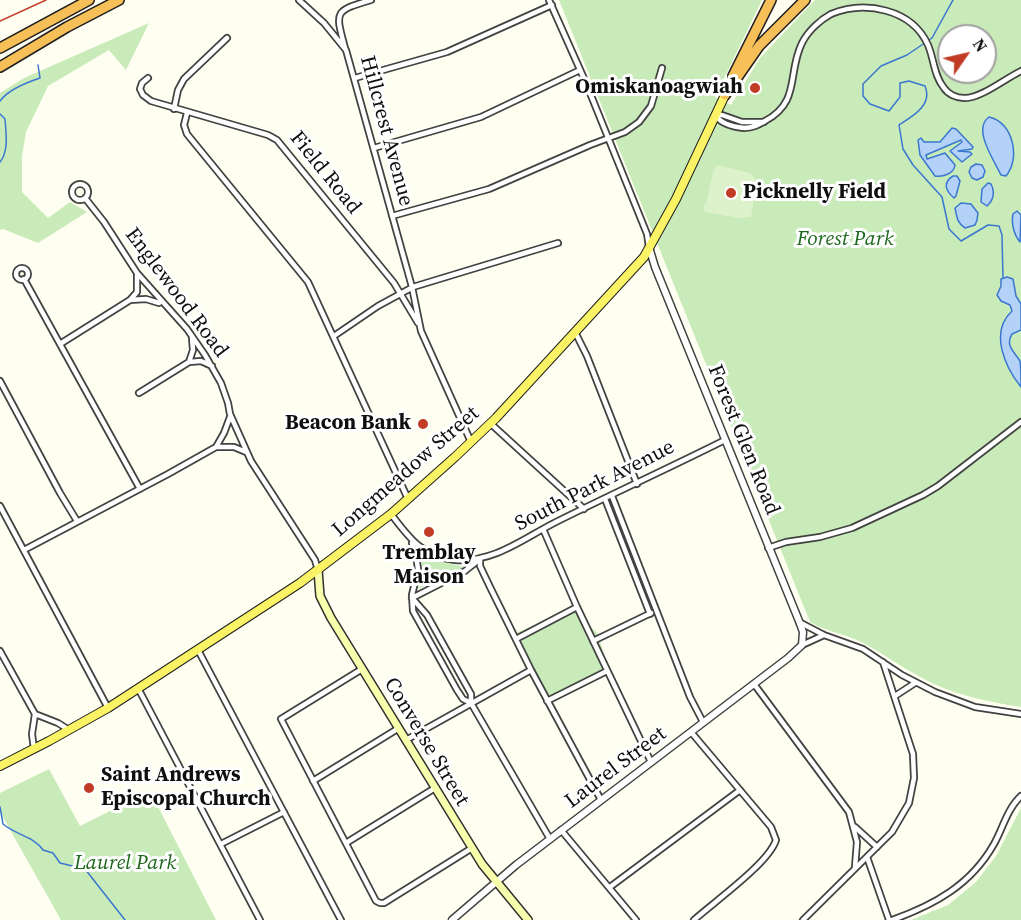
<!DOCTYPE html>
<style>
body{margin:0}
#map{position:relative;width:1021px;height:920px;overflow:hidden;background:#fffff1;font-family:"Source Serif 4",serif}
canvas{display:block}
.north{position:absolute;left:937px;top:24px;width:60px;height:60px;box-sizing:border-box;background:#fff;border:2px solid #9f9f9f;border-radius:50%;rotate:56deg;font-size:16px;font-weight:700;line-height:24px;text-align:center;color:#0f0f0f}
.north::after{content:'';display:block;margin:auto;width:21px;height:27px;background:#c23b24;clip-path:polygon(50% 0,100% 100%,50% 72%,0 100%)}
</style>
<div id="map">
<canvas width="1021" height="920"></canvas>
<div class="north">N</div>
</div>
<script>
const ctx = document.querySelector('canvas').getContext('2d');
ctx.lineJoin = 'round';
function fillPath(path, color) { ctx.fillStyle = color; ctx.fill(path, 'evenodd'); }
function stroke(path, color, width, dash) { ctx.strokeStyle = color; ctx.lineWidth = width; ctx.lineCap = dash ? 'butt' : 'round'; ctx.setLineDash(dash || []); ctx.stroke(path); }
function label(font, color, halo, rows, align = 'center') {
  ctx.font = font + ' "Source Serif 4",serif'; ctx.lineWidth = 6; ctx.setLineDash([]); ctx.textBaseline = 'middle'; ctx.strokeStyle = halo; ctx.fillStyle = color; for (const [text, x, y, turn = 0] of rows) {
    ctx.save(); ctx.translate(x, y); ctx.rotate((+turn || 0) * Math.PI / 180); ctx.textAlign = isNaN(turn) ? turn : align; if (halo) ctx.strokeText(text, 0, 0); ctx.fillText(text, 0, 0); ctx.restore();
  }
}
const green = new Path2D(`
 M559 0H762L715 97 731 105 760 58 815 0H1021V707C987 702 951 694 920 677 901 667 884 654 865 644 847 634 827 632 810 622ZM949 36H985V72H949Z
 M149 23 126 70 109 50 48 86 26 132 22 156V192L48 218 70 202 87 212 38 243 3 229 0 230V93L24 78Z
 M422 552 443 562 465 567 418 589 422 571Z
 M572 608 598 634 608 668 551 698 525 661 516 633Z
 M49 769 80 826 150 791 216 920H61L0 812V793Z
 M1021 808V920H911L948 905 976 882 996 856Z`);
const pitch = new Path2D(`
 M717 165 750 173 757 181 751 217 739 218 705 212 703 205 706 204 713 172Z`);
const water = new Path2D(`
 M989 117C1013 122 1021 158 1006 176L1001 175C994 160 972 129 989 117Z
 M952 128 956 129 973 147 972 149 958 151 970 152 972 154 962 162 950 151 962 142 961 140 926 155 927 159 945 153 955 165C954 174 943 177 935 176L920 155 918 140 921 138 924 142H940Z
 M976 164 982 165 985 171 983 177 977 180 972 178 969 172 971 167Z
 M953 176H957L960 181 956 196 954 198C946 191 942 183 953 176Z
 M988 183 991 184C995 191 994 200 987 206L981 202 982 189Z
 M961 203 971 204 978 213 977 220 975 225 965 228C957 223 957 217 955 208Z
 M1017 211 1021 215 1020 242C1014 235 1011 223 1013 214Z
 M1007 277 1013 279 1016 296 1021 304V330L1012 334C1005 346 1014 351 1020 361 1021 367 1021 379 1021 387 1005 367 989 332 1012 311L1010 305 1001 301 997 295 1001 286V279Z`);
const stream = new Path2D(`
 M953 0 932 38 907 55 881 66 863 84V96L870 104 889 111 900 97V83L909 81 925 86C933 105 913 116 899 125L903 149 913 165 942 197 949 229 961 241 988 225 999 226 1002 235 1003 278
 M0 101C8 90 28 82 40 78L38 65
 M0 114 5 119C6 133 9 151 0 162
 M0 807 3 824C16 835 35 837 43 850L53 853 60 863 85 869 125 920`);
const minor = new Path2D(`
 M299 0 324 23 346 50 412 287 421 331 471 442
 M549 0 586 83 647 234 649 247
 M345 48C335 11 334 11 371 0
 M148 78 142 83 140 89 143 95 151 101 268 135 277 140 394 283 418 323
 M355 78 447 52 552 5
 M174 109 178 90 184 79 227 38
 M187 113 184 125 187 134 308 282 408 499
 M715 115C721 124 734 127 744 128 753 128 758 125 765 121 801 102 787 73 802 43 808 31 820 20 831 14 865 0 912 9 928 45 934 59 934 76 944 88 948 94 956 98 964 98 980 99 1006 78 1021 71
 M715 115H722L742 122H764
 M374 148 481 117 580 70
 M72 192a8 8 0 1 1 16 0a8 8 0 1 1-16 0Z
 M85 198 104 222 137 273 187 329 205 355 221 383 228 403 230 414 251 461 315 560 318 570
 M392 216 489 189 590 145 625 132 639 122 651 106 662 68
 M16 274a6 6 0 1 1 12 0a6 6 0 1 1-12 0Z
 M24 279 140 489
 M130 300 146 299 159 303
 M575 332 587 356 637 484
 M334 336 378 306 413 287 558 243
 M60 344 130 300 137 292V275
 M189 362 201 361 212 366
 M0 381 60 493 77 521
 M139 393 189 362 193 350 192 338
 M490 423 584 509
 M216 447 224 433 230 417
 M612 496 690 697 703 722
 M605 499 650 614
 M0 506 108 708
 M391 514C409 538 423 557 455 560 494 563 524 538 556 522 612 494 669 468 725 440
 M543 529 577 607 651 762
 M412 543 416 555 418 569 412 595 413 611 457 690 463 699 471 703
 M768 548 786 542 820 537 852 528 923 495 938 486 1021 422
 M24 550 168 474 216 447H234L246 452
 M480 559V566L490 587 531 670 601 800
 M412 598 427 615 471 694V703L550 839
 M412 598 465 571 480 559
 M799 622 824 635 863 649 902 675 935 692 975 707 1021 714
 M516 639 577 607
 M593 641 651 613
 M802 645 824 635
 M198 650 341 920
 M0 651 35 714 58 723 69 730
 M362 669 281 719 376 901 380 903H384L472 848
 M754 684 849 812 857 842 855 867
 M139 690 260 920
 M895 696 915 683
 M547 701 607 671
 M691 732 771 827 776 840C769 863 714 902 694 920
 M406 740 531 670
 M34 749 32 734 35 714
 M313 781 399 728
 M855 827 877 847
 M561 830 636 920
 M346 843 435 788
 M221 844 284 812
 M867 857 889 920
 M610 887 740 790
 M803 920 892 832 909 803 914 778 913 754 883 662
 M892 920C934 905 971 885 994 844 1003 828 1007 809 1021 796`);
const tertiary = new Path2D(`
 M452 920 516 865 788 658 802 645 803 632 799 621 655 267 649 247`);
const secondary = new Path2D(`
 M318 570 320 596 331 618 482 864 528 920`);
const primary = new Path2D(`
 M0 766 49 741 108 708 300 583 391 514 455 457 496 418 644 257 676 199 725 95`);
const motorway = new Path2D(`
 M0 48 89 0
 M0 67 67 27 119 0
 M733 76 771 0
 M725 95 759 46 805 0`);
const rail = new Path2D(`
 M0 21 46 0`);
const markers = [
 [755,88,6,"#c23b24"],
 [731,193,6,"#c23b24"],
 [423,424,6,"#c23b24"],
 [429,532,6,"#c23b24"],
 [89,788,6,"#c23b24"]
];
const poiNames = [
 ["Omiskanoagwiah",743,88],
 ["Picknelly Field",743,193,"left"],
 ["Beacon Bank",411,424],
 ["Tremblay",429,554,"center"],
 ["Maison",429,578,"center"],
 ["Saint Andrews",101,776,"left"],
 ["Episcopal Church",101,800,"left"]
];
const streetNames = [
 ["Hillcrest Avenue",386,131,75],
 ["Field Road",325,173,51],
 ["Englewood Road",176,293,53],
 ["Forest Glen Road",743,440,68],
 ["Longmeadow Street",406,472,-41],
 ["South Park Avenue",595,486,-27],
 ["Converse Street",426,742,59],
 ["Laurel Street",616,768,-37]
];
const parkNames = [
 ["Forest Park",845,240],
 ["Laurel Park",125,864]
];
fillPath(green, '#c9eab9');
fillPath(pitch, '#ddf1cb');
fillPath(water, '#b4d1f7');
stroke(water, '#3a77d0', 1.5);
stroke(stream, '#3a77d0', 1.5);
stroke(minor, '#424242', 8);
stroke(tertiary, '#424242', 9);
stroke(secondary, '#313131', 10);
stroke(primary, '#202020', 10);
stroke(motorway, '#202020', 12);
stroke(minor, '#fff', 4.5);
stroke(tertiary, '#fff', 6);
stroke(secondary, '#f8ffac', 7);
stroke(primary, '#faf365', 8);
stroke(motorway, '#f6bf57', 9);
stroke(rail, '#c23b24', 1.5);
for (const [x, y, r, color] of markers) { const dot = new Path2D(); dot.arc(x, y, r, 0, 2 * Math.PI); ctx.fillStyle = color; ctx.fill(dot); stroke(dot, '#fff', 2); }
label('bold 21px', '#0f0f0f', '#fff', poiNames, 'right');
label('21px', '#0f0f0f', '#fff', streetNames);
label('italic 21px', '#1e681d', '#fff', parkNames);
</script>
